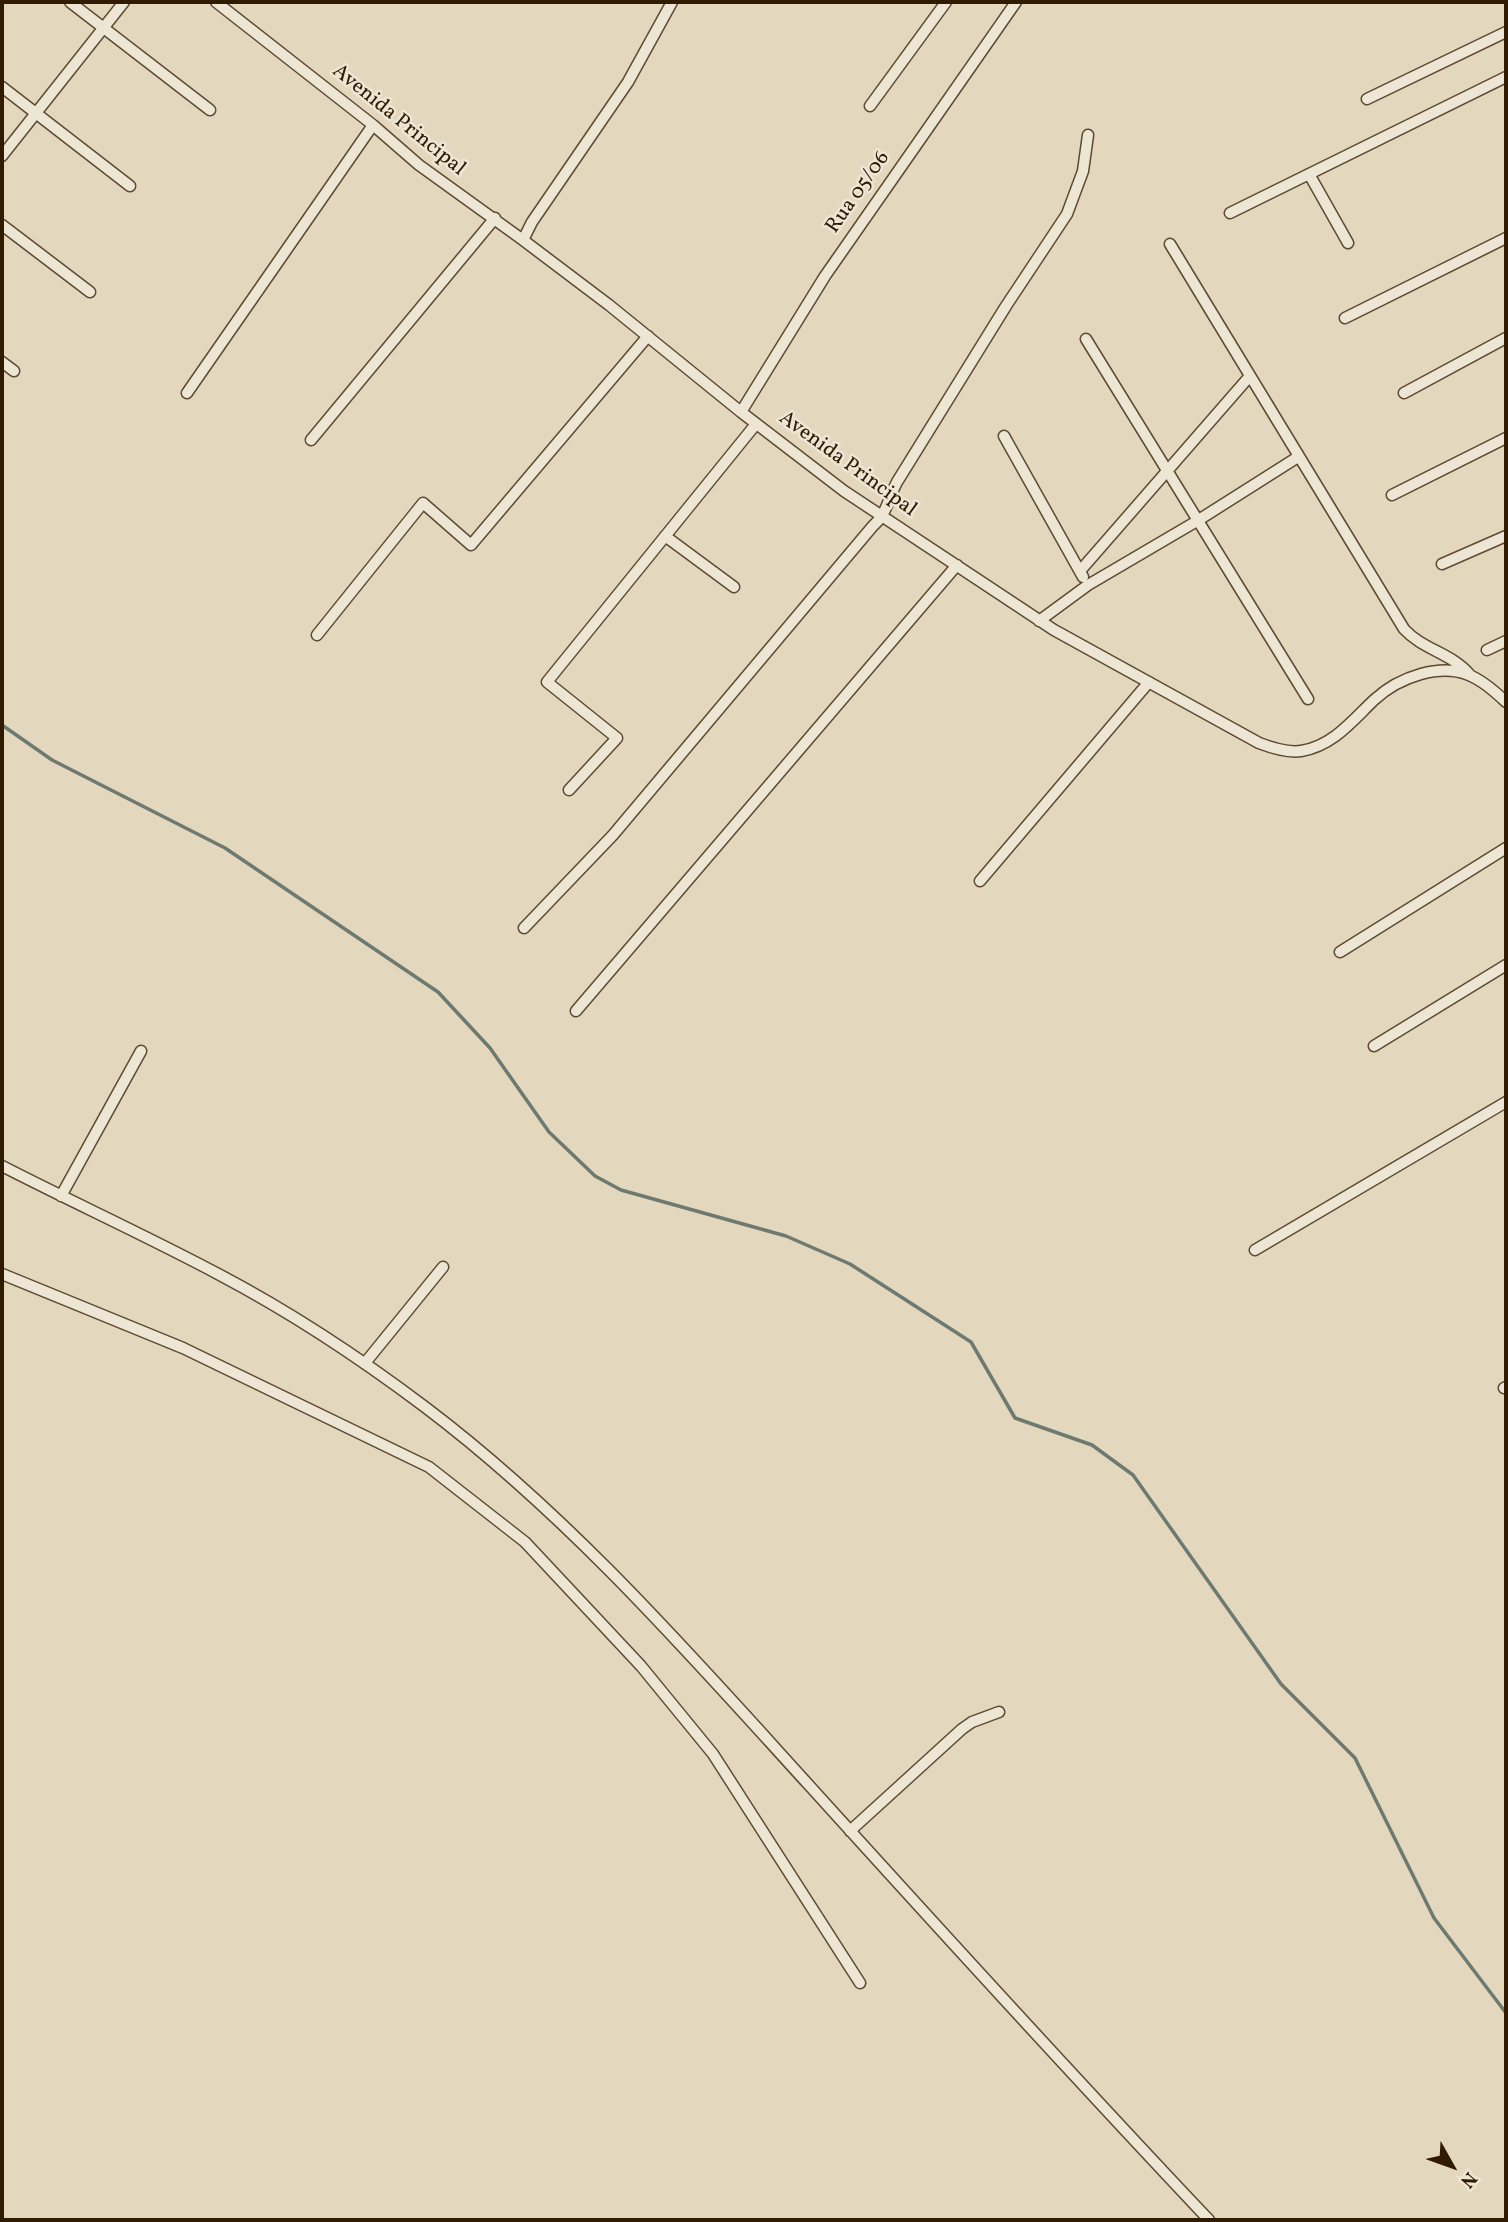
<!DOCTYPE html>
<style>
body{margin:0}
#map{position:relative;width:1508px;height:2222px;overflow:hidden;background:#e3d8be;font-family:Vollkorn,serif}
canvas{display:block}
.frame{position:absolute;inset:0;border:4px solid #301a00;pointer-events:none}
.north{position:absolute;left:1417px;top:2131px;width:70px;height:70px;-webkit-text-stroke:5px #ede6d5;paint-order:stroke;rotate:130deg;font-size:19px;font-weight:700;line-height:28px;text-align:center;color:#301a00}
.north::after{content:'';display:block;margin:auto;width:24px;height:32px;background:#301a00;clip-path:polygon(50% 0,100% 100%,50% 72%,0 100%)}
</style>
<div id="map">
<canvas width="1508" height="2222"></canvas>
<div class="frame"></div>
<div class="north">N</div>
</div>
<script>
const ctx = document.querySelector('canvas').getContext('2d');
ctx.lineJoin = 'round';
function stroke(path, color, width, dash) { ctx.strokeStyle = color; ctx.lineWidth = width; ctx.lineCap = dash ? 'butt' : 'round'; ctx.setLineDash(dash || []); ctx.stroke(path); }
function label(font, color, halo, rows, align = 'center') {
  ctx.font = font + ' Vollkorn,serif'; ctx.lineWidth = 5; ctx.setLineDash([]); ctx.textBaseline = 'middle'; ctx.strokeStyle = halo; ctx.fillStyle = color; for (const [text, x, y, turn = 0] of rows) {
    ctx.save(); ctx.translate(x, y); ctx.rotate((+turn || 0) * Math.PI / 180); ctx.textAlign = isNaN(turn) ? turn : align; if (halo) ctx.strokeText(text, 0, 0); ctx.fillText(text, 0, 0); ctx.restore();
  }
}
const stream = new Path2D(`
 M2 725 52 760 225 848 438 992 490 1048 549 1132 595 1176 621 1190 786 1236 850 1264 971 1342 1015 1418 1092 1445 1133 1475 1281 1684 1355 1758 1434 1918 1506 2013`);
const minor = new Path2D(`
 M70 2 210 110
 M216 2 373 125 419 165 523 240 609 305 741 412 844 491 1054 630 1259 743C1272 748 1287 753 1301 751 1333 746 1353 720 1374 700 1388 687 1403 679 1421 674 1459 664 1479 676 1506 702
 M2 87 130 186
 M1367 99 1506 32
 M870 106 946 2
 M2 156 124 2
 M1309 174 1348 243
 M1230 213 1506 77
 M2 225 90 292
 M523 240 532 222 628 82 672 2
 M1170 244 1404 629C1423 650 1452 653 1470 675
 M1345 318 1506 238
 M1086 339 1308 699
 M2 362 14 371
 M187 393 373 125
 M1404 393 1506 338
 M741 412 825 276 1016 2
 M1004 436 1083 577
 M311 440 495 218
 M1392 495 1506 438
 M665 536 734 587
 M1442 564 1506 536
 M1080 571 1249 377
 M1039 621 1088 585 1197 521 1298 457
 M317 635 423 503 471 545 648 336
 M1487 650 1506 641
 M569 790 617 738 547 682 756 424
 M980 881 1149 682
 M524 928 613 835 872 527C887 514 888 499 897 482L1006 306 1067 214 1083 171 1088 135
 M1340 952 1506 848
 M576 1011 957 565
 M1374 1046 1506 965
 M2 1166C74 1203 149 1237 220 1275 292 1313 360 1358 425 1407 568 1515 687 1651 807 1783 940 1930 1073 2076 1209 2220
 M61 1196 141 1051
 M1255 1250 1506 1102
 M2 1274 183 1348 429 1467 525 1542 641 1666 713 1754 860 1983
 M365 1363 443 1267
 M1504 1388 1506 1387
 M850 1831 962 1729 972 1722 999 1712`);
const streetNames = [
 ["Avenida Principal",398,121,39],
 ["Rua 05/06",859,193,-55],
 ["Avenida Principal",847,465,36]
];
stroke(stream, '#6e796f', 3.5);
stroke(minor, '#5d4a30', 13);
stroke(minor, '#ede6d5', 10);
label('21px', '#301a00', '#ede6d5', streetNames);
</script>
